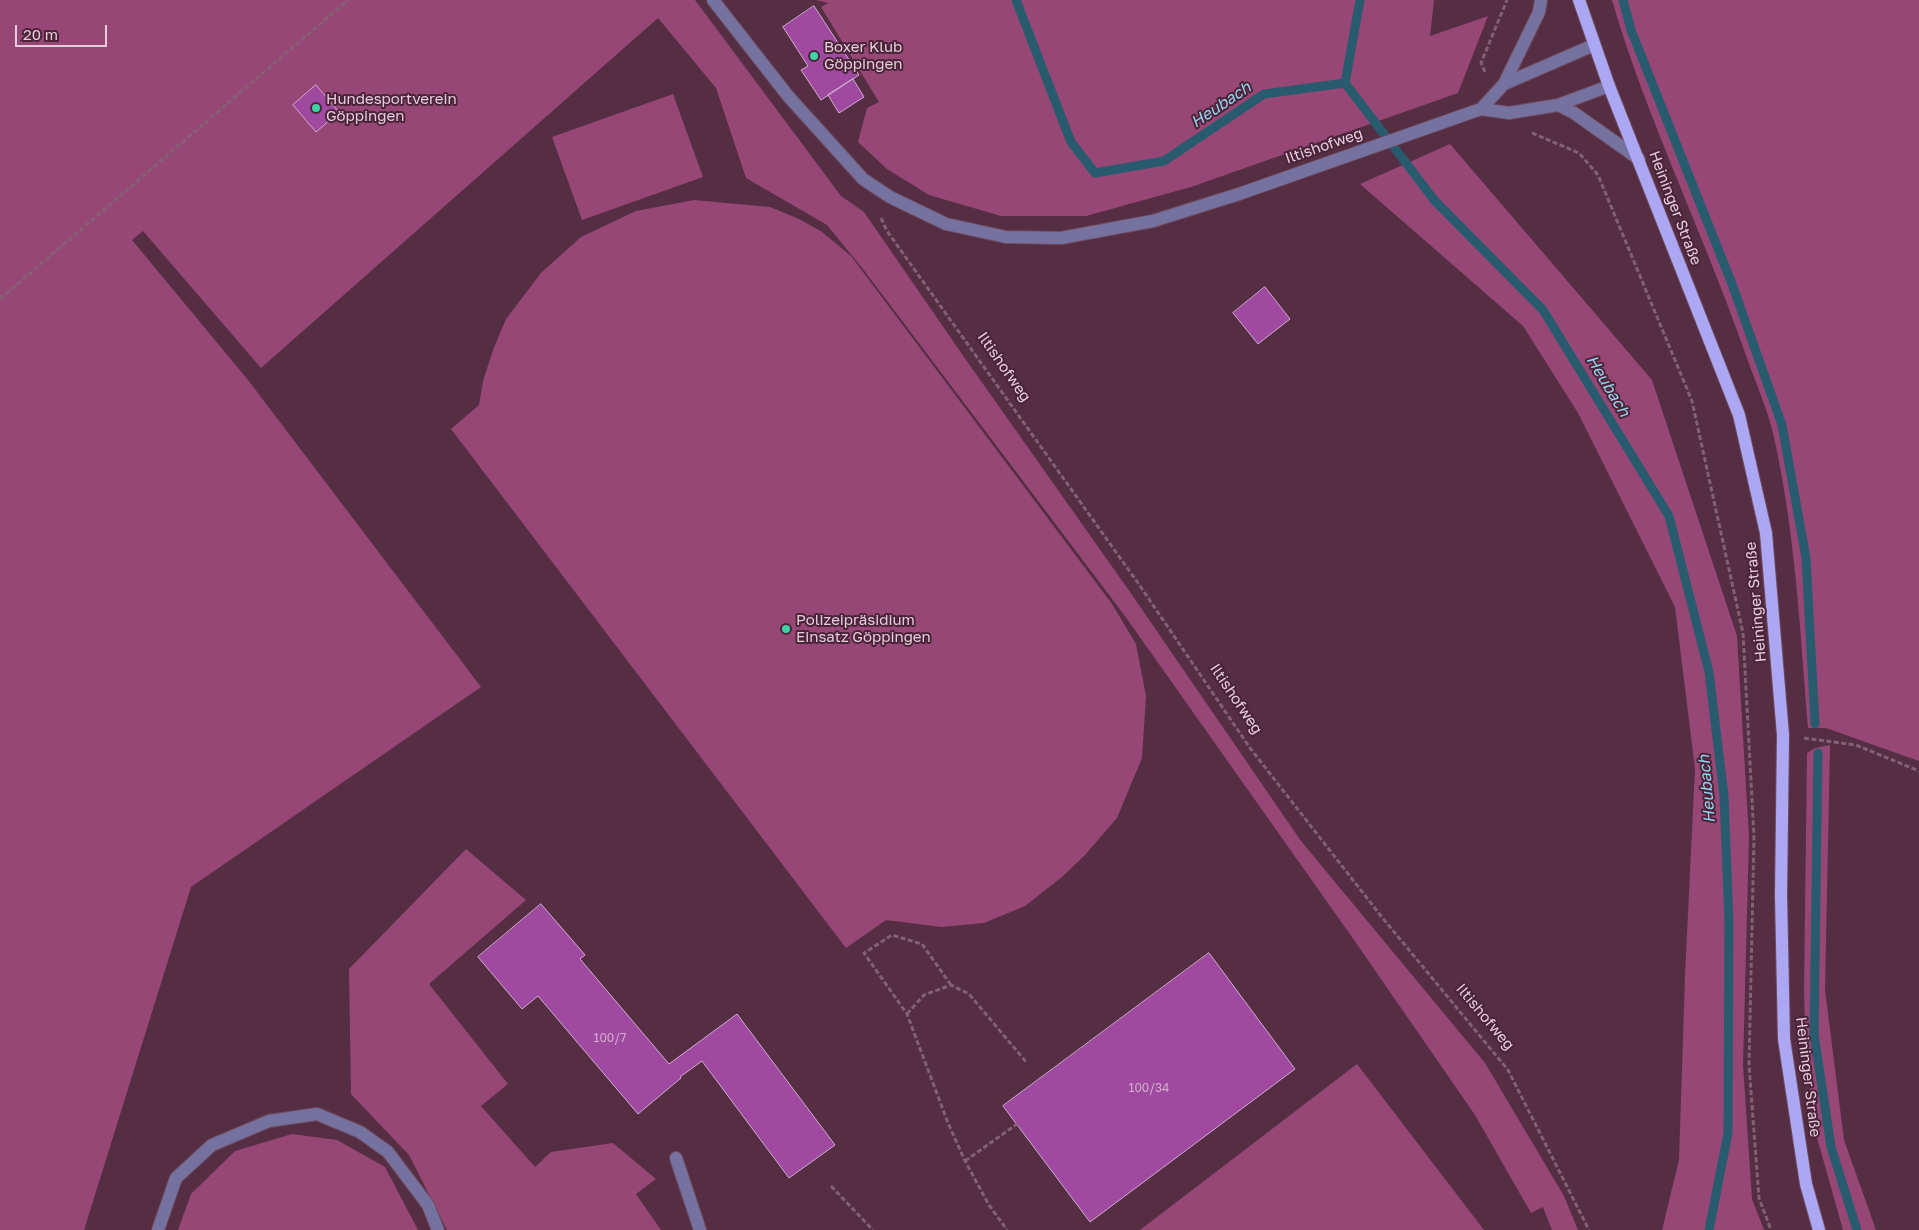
<!DOCTYPE html>
<meta charset="utf-8">
<style>
body{margin:0}
#map{position:relative;width:1919px;height:1230px;overflow:hidden;background:#562e44;font-family:"Golos Text",sans-serif}
canvas{display:block}
.scale{position:absolute;left:15px;top:25px;width:92px;height:22px;box-sizing:border-box;border:2px solid #e7cdda;border-top:0;padding-left:6px;font-size:15px;line-height:18px;white-space:nowrap;color:#e7cdda;-webkit-text-stroke:4px #4b243a;paint-order:stroke}
</style>
<div id="map">
<canvas width="1919" height="1230"></canvas>
<div class="scale">20 m</div>
</div>
<script>
const ctx = document.querySelector('canvas').getContext('2d');
ctx.lineJoin = 'round';
function fillPath(path, color) { ctx.fillStyle = color; ctx.fill(path, 'evenodd'); }
function stroke(path, color, width, dash) { ctx.strokeStyle = color; ctx.lineWidth = width; ctx.lineCap = dash ? 'butt' : 'round'; ctx.setLineDash(dash || []); ctx.stroke(path); }
function label(font, color, halo, rows, align = 'center') {
  ctx.font = font + ' "Golos Text",sans-serif'; ctx.lineWidth = 4; ctx.setLineDash([]); ctx.textBaseline = 'middle'; ctx.strokeStyle = halo; ctx.fillStyle = color; for (const [text, x, y, turn = 0] of rows) {
    ctx.save(); ctx.translate(x, y); ctx.rotate((+turn || 0) * Math.PI / 180); ctx.textAlign = isNaN(turn) ? turn : align; if (halo) ctx.strokeText(text, 0, 0); ctx.fillText(text, 0, 0); ctx.restore();
  }
}
const green = new Path2D(`
 M0 0H695L841 196 864 212 964 357 1130 592 1301 841 1485 1063 1564 1196 1578 1230H1552L1543 1207 1531 1213 1475 1115 1354 940 1125 616 863 269 827 225 746 178 716 88 658 18 261 368 143 231 132 240 248 380 481 687 191 887 84 1230H0Z
 M816 0H1434L1430 36 1488 16 1458 93 1191 187 1086 216H1001L929 195 887 169 858 142 867 108 879 102 821 7 828 3Z
 M1612 0H1919V761L1826 728H1808C1800 629 1795 526 1772 429 1765 403 1753 376 1744 350 1703 232 1647 120 1612 0Z
 M673 94 703 177 582 220 552 137Z
 M1450 144 1652 380 1737 636 1749 837 1743 1065 1752 1199 1764 1230H1662L1679 1160 1685 976 1695 769 1675 607 1578 413 1523 326 1360 184Z
 M694 200 770 207 799 219 822 232 851 256 1112 604 1136 644 1146 696 1142 758 1117 818 1084 856 1062 877 1025 906 984 923 942 927 886 920 846 948 451 429 479 405 483 381 493 350 506 319 541 273 581 237 636 211Z
 M1830 745 1825 990 1844 1140 1876 1230H1843L1816 1134 1806 1059 1804 992 1807 753 1815 748Z
 M466 849 526 900 429 984 508 1084 481 1106 535 1167 551 1152 613 1143 656 1179 636 1194 661 1230H447L409 1155 351 1094 349 969Z
 M1357 1064 1484 1230H1140Z
 M292 1134 337 1140 385 1167 418 1230H178L191 1194 235 1151Z`);
const stream = new Path2D(`
 M1016 0 1071 142 1095 173 1164 161 1264 94 1345 83 1435 201 1543 310 1669 516 1709 672 1724 796 1729 923 1728 1133 1709 1230
 M1623 0 1631 30 1732 284 1782 425 1806 558 1815 724
 M1345 83 1360 0
 M1818 753 1814 1034 1831 1147 1857 1230`);
const building = new Path2D(`
 M814 6 859 75 821 100 801 70 808 66 783 27Z
 M853 79 864 97 839 113 828 95Z
 M316 85 339 112 316 132 293 105Z
 M1265 287 1290 319 1258 344 1233 313Z
 M541 904 585 955 580 959 669 1064 737 1014 835 1145 789 1178 702 1061 680 1077 681 1078 638 1114 538 996 522 1009 478 957Z
 M1209 953 1295 1069 1090 1222 1003 1106Z`);
const path = new Path2D(`
 M1485 72 1481 63 1507 0
 M1532 133 1579 153 1598 175 1692 401 1743 633 1754 837 1749 1065 1759 1198 1771 1230
 M881 218 887 231 1138 583 1250 748 1381 916 1508 1070 1589 1230
 M0 299 348 0
 M1804 738 1856 745 1919 771
 M951 985 922 944 892 935 864 953 907 1014 948 1123 965 1161 989 1205 1007 1230
 M907 1014 924 995 951 985 969 994 1027 1063
 M965 1161 1017 1124
 M831 1186 873 1230`);
const minor = new Path2D(`
 M713 0 788 96 863 179 890 197 946 224 1006 237 1061 238 1153 221 1239 194 1481 109 1509 113 1558 105 1609 86
 M1504 84 1539 12 1541 0
 M1558 105 1574 113 1639 159
 M1481 109 1504 84 1594 45
 M676 1158 700 1230
 M158 1230 176 1178 212 1145 269 1121 317 1114 360 1132 388 1152 428 1205 438 1230`);
const major = new Path2D(`
 M1579 0 1609 86 1739 415 1766 533 1783 735 1781 895 1784 1039 1806 1184 1819 1230`);
const markers = [
 [814,56,5,"#3cd4a4"],
 [316,108,5,"#3cd4a4"],
 [786,629,5,"#3cd4a4"]
];
const numberNames = [
 ["100/7",610,1038],
 ["100/34",1149,1088]
];
const poiNames = [
 ["Boxer Klub",824,47],
 ["Göppingen",824,64],
 ["Hundesportverein",326,99],
 ["Göppingen",326,116],
 ["Polizeipräsidium",796,620],
 ["Einsatz Göppingen",796,637]
];
const streetNames = [
 ["Iltishofweg",1324,146,-19],
 ["Heininger Straße",1675,208,69],
 ["Iltishofweg",1004,367,55],
 ["Heininger Straße",1756,602,-95],
 ["Iltishofweg",1236,699,56],
 ["Iltishofweg",1485,1017,50],
 ["Heininger Straße",1808,1077,83]
];
const waterNames = [
 ["Heubach",1221,105,-34],
 ["Heubach",1608,386,59],
 ["Heubach",1707,789,-95]
];
fillPath(green, '#974775');
stroke(stream, '#295b6f', 9);
fillPath(building, '#9f4aa0');
stroke(building, '#d1abd0', 1);
stroke(minor, '#704b5f', 14);
stroke(major, '#704b5f', 14);
stroke(path, '#846074', 3, [5, 2.5]);
stroke(minor, '#7572a0', 12);
stroke(major, '#aca7f2', 12);
for (const [x, y, r, color] of markers) { const dot = new Path2D(); dot.arc(x, y, r, 0, 2 * Math.PI); ctx.fillStyle = color; ctx.fill(dot); stroke(dot, '#4b243a', 2); }
label('12px', '#d5accc', null, numberNames);
label('15px', '#e7cdda', '#4b243a', poiNames, 'left');
label('15px', '#e7cdda', '#4b243a', streetNames);
label('italic 16px', '#95d4f0', '#4b243a', waterNames);
</script>
